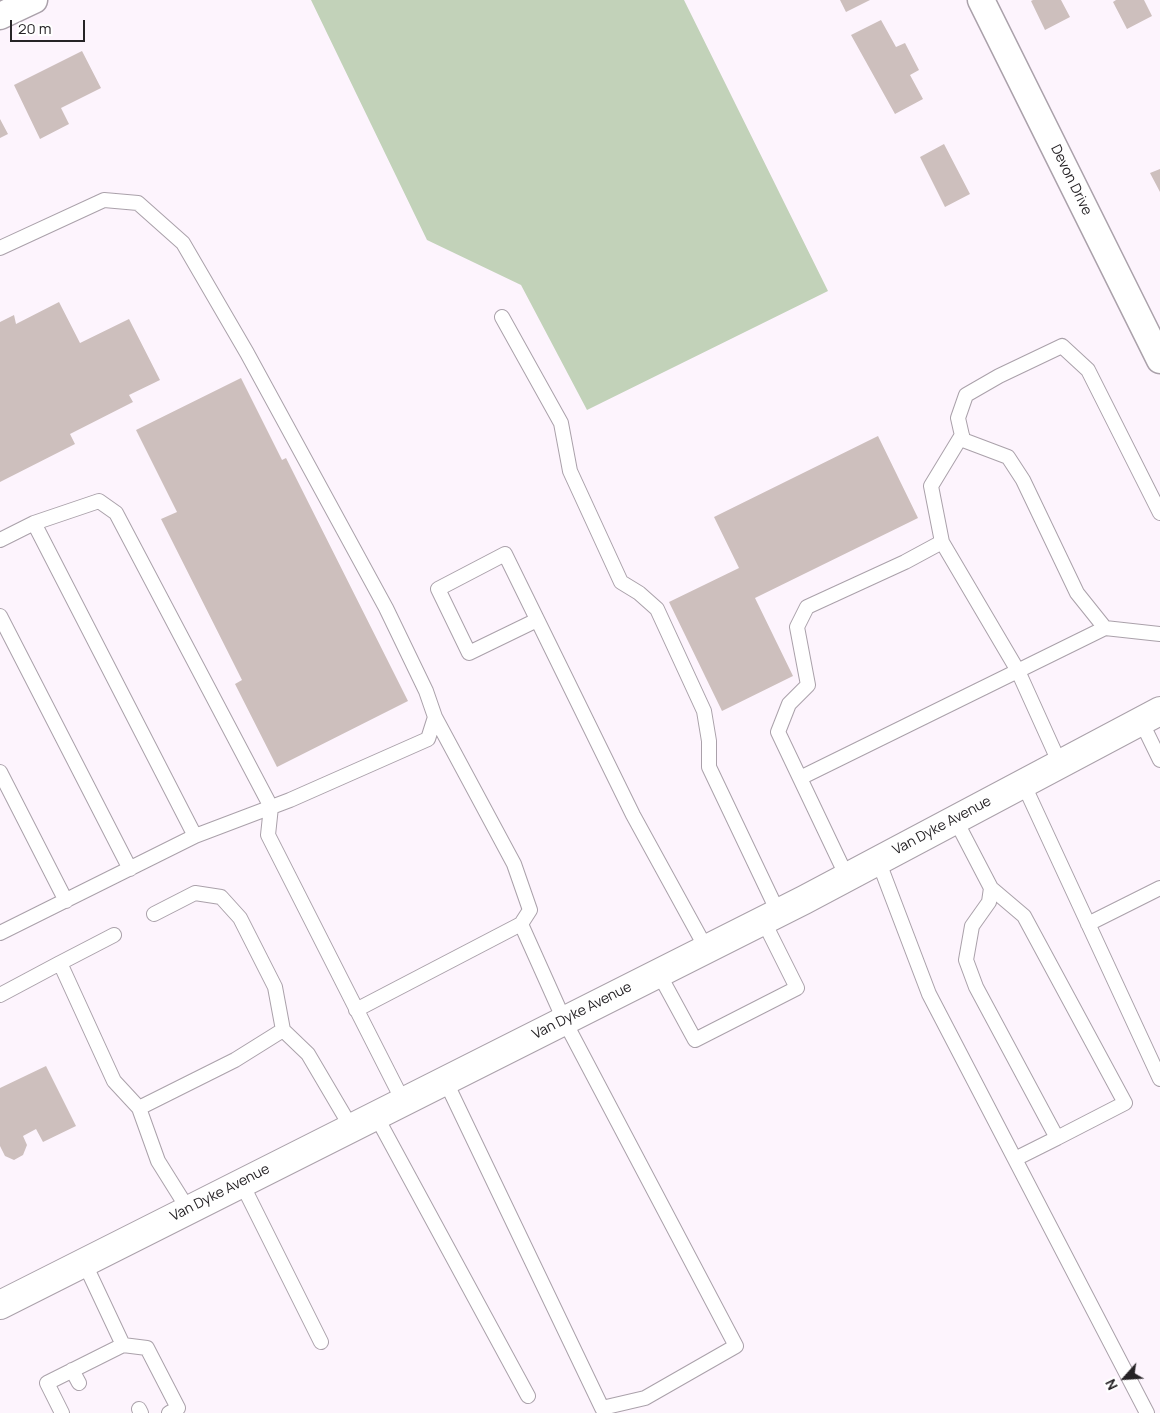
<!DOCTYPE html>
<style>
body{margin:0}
#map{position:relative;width:1160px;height:1413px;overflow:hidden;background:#fdf4fd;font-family:Manrope,sans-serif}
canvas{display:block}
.north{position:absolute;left:1100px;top:1353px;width:50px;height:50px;-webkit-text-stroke:4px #fff;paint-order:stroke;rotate:244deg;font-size:14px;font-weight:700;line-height:20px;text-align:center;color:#262326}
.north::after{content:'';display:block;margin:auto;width:18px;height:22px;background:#262326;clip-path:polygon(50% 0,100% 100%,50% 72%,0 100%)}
.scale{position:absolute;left:10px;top:20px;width:75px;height:22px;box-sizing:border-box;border:2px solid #262326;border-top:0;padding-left:6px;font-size:15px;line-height:18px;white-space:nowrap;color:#262326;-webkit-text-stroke:4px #fff;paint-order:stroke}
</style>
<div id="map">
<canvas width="1160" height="1413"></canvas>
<div class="north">N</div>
<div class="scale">20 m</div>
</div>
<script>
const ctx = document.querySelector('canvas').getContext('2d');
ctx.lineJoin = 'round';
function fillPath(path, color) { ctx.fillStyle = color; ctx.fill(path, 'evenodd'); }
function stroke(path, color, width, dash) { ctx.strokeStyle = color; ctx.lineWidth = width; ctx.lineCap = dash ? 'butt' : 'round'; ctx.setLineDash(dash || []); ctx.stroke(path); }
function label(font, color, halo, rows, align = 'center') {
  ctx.font = font + ' Manrope,sans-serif'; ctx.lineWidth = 4; ctx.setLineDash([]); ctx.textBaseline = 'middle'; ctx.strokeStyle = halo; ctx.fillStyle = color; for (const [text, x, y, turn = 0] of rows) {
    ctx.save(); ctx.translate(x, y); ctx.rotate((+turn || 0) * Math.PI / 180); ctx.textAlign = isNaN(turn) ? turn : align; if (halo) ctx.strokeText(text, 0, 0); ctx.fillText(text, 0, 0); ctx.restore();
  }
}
const green = new Path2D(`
 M311 0H684L828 291 587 410 521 285 427 240Z`);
const building = new Path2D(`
 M840 0H870L846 12Z
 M1033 0H1061L1070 17 1045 30 1031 1Z
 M1116 0H1144L1152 16 1127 29 1113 2Z
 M881 20 896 47 905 43 919 70 910 75 923 99 895 114 851 35Z
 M82 51 101 88 61 108 69 124 40 139 14 85Z
 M0 119 8 134 0 138Z
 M944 144 970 194 945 207 920 157Z
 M1160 169V192L1150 173Z
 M59 302 80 343 129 319 160 380 129 395 133 402 70 434 75 444 0 482V322L14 315 16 324Z
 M241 378 282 460 286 458 408 701 277 767 235 684 242 680 161 519 177 512 136 430Z
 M878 436 918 518 755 598 793 676 722 711 669 602 739 568 714 517Z
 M46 1066 76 1126 43 1142 36 1129 23 1136 27 1145 23 1155 14 1160 5 1156 0 1146V1088Z`);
const service = new Path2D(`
 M0 248 104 200 138 203 183 243 247 353 386 608 426 691 435 717 428 739 290 800 195 836
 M502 317 561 423 570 471 621 582 639 593 657 609 704 711 709 741V767L778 912
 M1160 513 1088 370 1062 346 999 376 966 395 958 418 963 440 1008 457 1023 480 1077 593 1105 628 1160 634
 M34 523 99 501 116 513 271 807 268 835 403 1101
 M0 540 34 523 195 836 0 933
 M942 542 1018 671 1060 764
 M0 616 130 869
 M537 620 469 653 438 589 505 554 633 815 706 948
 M435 717 514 864 530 910 521 924
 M1141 721 1160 760
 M0 772 66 901
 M800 778 1105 628
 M1023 783 1160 1079
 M955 819 991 888 1024 916 1125 1103 1057 1138 976 987 966 960 972 926 989 902 991 888
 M878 860 929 994 1147 1413
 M847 877 778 732 789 704 808 685 797 627 807 607 905 562 942 542 931 486 962 435
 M154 914 195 893 221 897 240 918 275 987 283 1030 308 1054 351 1127
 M1088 924 1160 888
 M60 963 114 935
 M658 972 695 1040 797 988 763 920
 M0 995 60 963 114 1081 139 1108 158 1161 188 1209
 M356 1010 521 924 564 1020 736 1346 645 1398 602 1408 445 1080
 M139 1108 235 1060 283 1030
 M375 1114 528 1396
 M1015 1159 1057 1138
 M241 1182 321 1342
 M84 1262 123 1345 147 1348 178 1408 169 1413
 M72 1370 79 1383
 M139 1409 141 1413
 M62 1413 47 1383 123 1345`);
const minor = new Path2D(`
 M981 0 1160 360
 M0 16 34 0`);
const secondary = new Path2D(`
 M0 1305 804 900 1160 711`);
const streetNames = [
 ["Devon Drive",1071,180,64],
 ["Van Dyke Avenue",942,826,-28],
 ["Van Dyke Avenue",582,1011,-27],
 ["Van Dyke Avenue",220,1193,-27]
];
fillPath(green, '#c2d2b9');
fillPath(building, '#cdbfbd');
stroke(service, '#aaa1aa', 16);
stroke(minor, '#aaa1aa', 29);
stroke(secondary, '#aaa1aa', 30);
stroke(service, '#fff', 14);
stroke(minor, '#fff', 26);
stroke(secondary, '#fff', 28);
label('14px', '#262326', '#fff', streetNames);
</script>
